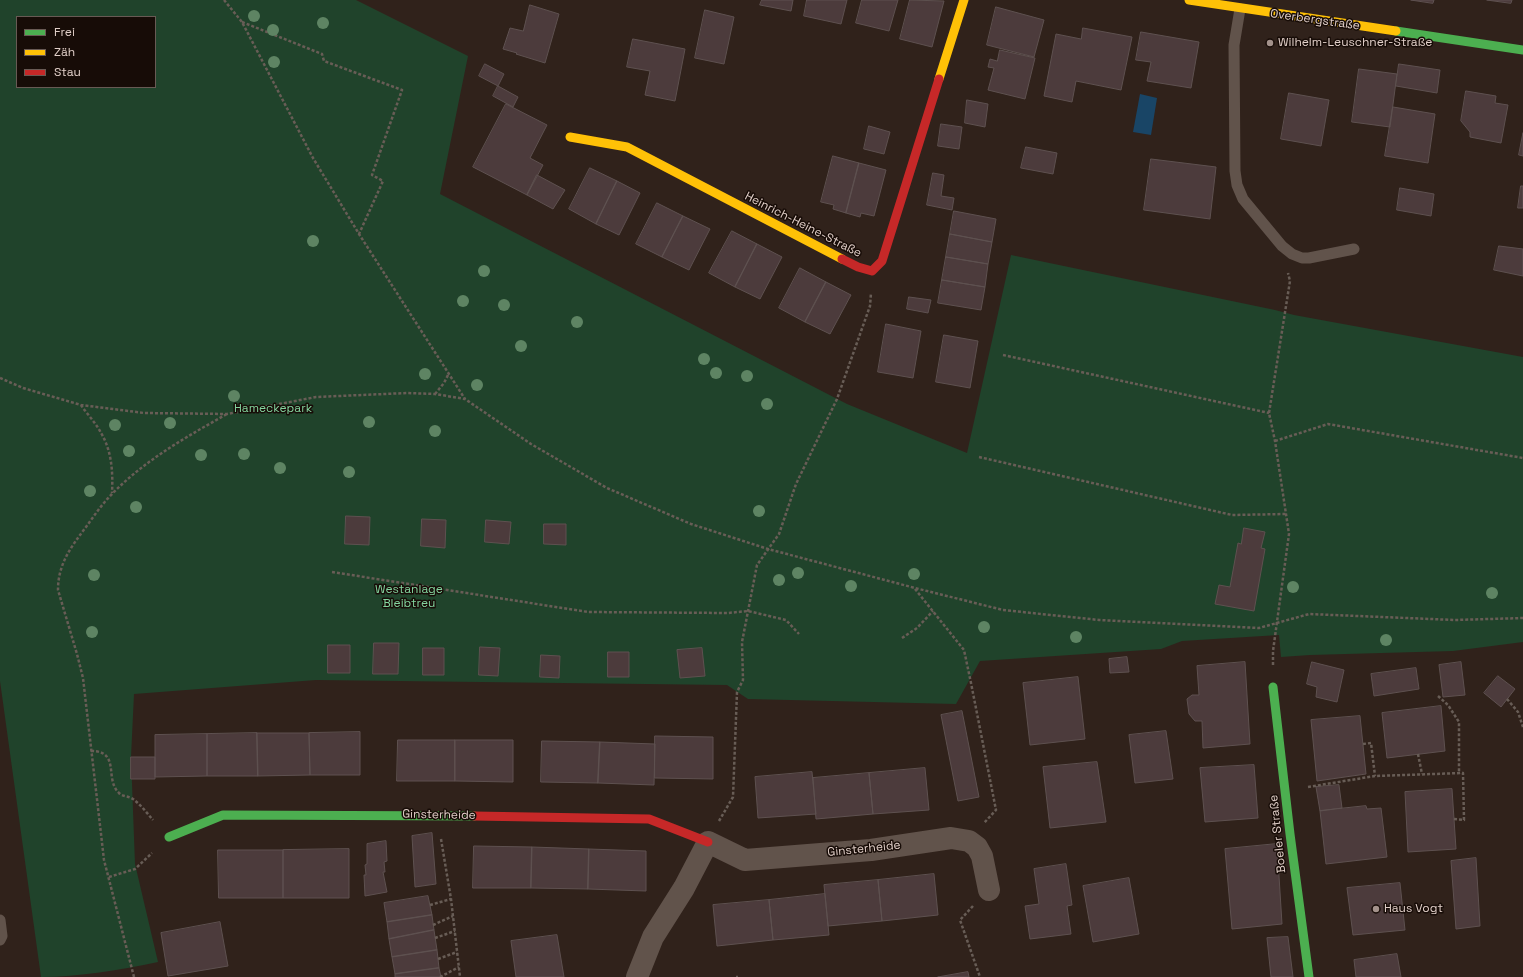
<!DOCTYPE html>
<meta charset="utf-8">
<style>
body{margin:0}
#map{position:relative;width:1523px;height:977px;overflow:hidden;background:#30221b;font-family:"Space Grotesk",sans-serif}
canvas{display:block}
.legend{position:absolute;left:16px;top:16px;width:140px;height:72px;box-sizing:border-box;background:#170c07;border:1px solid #685a54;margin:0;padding:5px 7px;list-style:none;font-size:12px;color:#e1cfc8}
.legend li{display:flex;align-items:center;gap:8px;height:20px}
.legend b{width:20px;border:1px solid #685a54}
</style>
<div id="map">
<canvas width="1523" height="977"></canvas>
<ul class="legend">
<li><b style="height:5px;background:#4caf50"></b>Frei</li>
<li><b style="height:5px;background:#ffc107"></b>Zäh</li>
<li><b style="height:5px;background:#c62828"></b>Stau</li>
</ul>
</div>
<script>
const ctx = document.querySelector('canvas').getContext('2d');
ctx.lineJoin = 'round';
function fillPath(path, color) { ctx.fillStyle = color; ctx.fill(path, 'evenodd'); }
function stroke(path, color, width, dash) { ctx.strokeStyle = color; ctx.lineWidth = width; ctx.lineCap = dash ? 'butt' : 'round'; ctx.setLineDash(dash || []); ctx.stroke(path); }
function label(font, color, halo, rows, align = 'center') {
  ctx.font = font + ' "Space Grotesk",sans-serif'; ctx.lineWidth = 3; ctx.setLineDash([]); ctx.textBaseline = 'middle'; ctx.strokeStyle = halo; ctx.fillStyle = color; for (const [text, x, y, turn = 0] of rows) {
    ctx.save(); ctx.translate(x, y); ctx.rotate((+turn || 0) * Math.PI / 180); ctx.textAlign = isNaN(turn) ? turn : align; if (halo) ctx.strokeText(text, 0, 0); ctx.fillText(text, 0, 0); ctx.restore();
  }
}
const green = new Path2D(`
 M0 0H356L468 56 440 194 847 404 967 453 1011 255 1275 310 1294 315 1523 357V642L1453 651 1310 655 1281 657 1279 635 1182 641 1161 649 980 661 956 704 748 699 727 685 316 680 134 694 131 757 135 864 158 962C120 970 79 977 41 977L0 681ZM17 17H155V87H17Z`);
const water = new Path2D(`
 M1140 94 1157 98 1151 135 1133 132Z`);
const building = new Path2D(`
 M762 0H793L791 11 760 5Z
 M807 0H847L841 24 804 16Z
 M862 0H898L889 31 856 23Z
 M910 0 944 1 932 47 900 39Z
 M1411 0H1434L1433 3Z
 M1487 0H1512L1511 3Z
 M530 5 559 14 545 63 516 54 517 53 503 49 510 28 523 31Z
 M996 7 1044 20 1034 57 987 45Z
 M705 10 734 17 724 64 695 58Z
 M1083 28 1132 37 1121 90 1076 81 1072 102 1044 96 1056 34 1081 39Z
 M1141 32 1199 42 1191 88 1147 81 1151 62 1136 60Z
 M633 39 685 49 675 101 645 95 650 71 627 67Z
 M1000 50 1035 58 1025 99 988 90 994 68 988 67 990 59 997 61Z
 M485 64 504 74 498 86 479 76Z
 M1399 64 1440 70 1437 93 1396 86Z
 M1359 69 1397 74 1390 127 1352 122Z
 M498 86 518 97 513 107 493 96Z
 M1466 91 1496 96 1495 103 1508 105 1501 143 1470 137V132L1461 121Z
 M1289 93 1329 100 1321 146 1281 139Z
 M967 100 988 104 985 127 965 123Z
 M506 104 547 125 530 158 543 165 527 195 473 167Z
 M1393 107 1435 114 1428 163 1385 156Z
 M941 124 962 127 959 149 938 146Z
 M869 126 890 132 884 154 864 149Z
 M1523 133V156L1519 155Z
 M1026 147 1057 153 1053 174 1021 168Z
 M833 156 859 163 846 213 833 209 834 205 821 202Z
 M1151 159 1216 167 1210 219 1144 210Z
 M859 163 886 170 874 216 861 213 860 217 846 213Z
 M590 168 617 181 596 224 569 209Z
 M933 173 944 175 941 196 954 198 952 210 927 205Z
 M537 175 565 190 553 209 527 195Z
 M617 181 640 193 619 235 596 224Z
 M1521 186H1523V208H1518Z
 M1400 188 1434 194 1431 216 1397 210Z
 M657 203 683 216 662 257 636 244Z
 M954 211 996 219 992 242 950 234Z
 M683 216 710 229 689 270 662 257Z
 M732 231 757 244 735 287 709 273Z
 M950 234 992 242 988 264 946 257Z
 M757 244 782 257 760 299 735 287Z
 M1499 246 1523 249V276L1494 270Z
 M946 257 988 264 985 287 942 280Z
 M800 268 826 282 805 322 779 308Z
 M942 280 985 287 981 310 938 303Z
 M826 282 851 295 830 334 805 322Z
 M909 297 931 300 928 313 907 309Z
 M886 324 921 331 913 378 878 372Z
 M944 335 978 341 970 388 936 382Z
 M346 516 370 517 369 545 345 544Z
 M422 519 446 520 445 548 421 546Z
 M486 520 511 522 509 544 485 542Z
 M544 524H566V545L544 544Z
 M1244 528 1265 532 1261 548 1265 549 1254 611 1215 604 1219 585 1230 587 1238 543 1241 544Z
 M374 643H399L398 674H373Z
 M328 645H350V673H328Z
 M480 647 500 648 498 676 479 675Z
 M423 648H444V675H423Z
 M702 648 705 676 680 678 677 650Z
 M608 652H629V677H608Z
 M541 655 560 656 559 678 540 677Z
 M1127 657 1129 672 1110 673 1109 659Z
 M1245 662 1250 744 1203 748 1202 721H1195L1189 714 1187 699 1192 695H1199L1197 666Z
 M1312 662 1344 670 1337 702 1316 697 1317 687 1307 684Z
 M1461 662 1465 695 1443 697 1439 665Z
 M1416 668 1419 689 1374 696 1371 674Z
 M1498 676 1515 689 1501 707 1484 693Z
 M1078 677 1085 739 1030 745 1023 683Z
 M1441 706 1445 751 1387 758 1382 713Z
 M962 711 979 797 958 801 941 715Z
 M1360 716 1366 774 1317 781 1311 720Z
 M1166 731 1173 779 1135 783 1129 735Z
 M360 732V775H310L309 733Z
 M257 733H309L310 775 258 776Z
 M257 733 258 776H207V734Z
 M207 734V776L155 777V735Z
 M655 736 713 737V779L655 778Z
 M398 740H455V781H397Z
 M455 740H513V782L455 781Z
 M542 741 600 742 598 783 541 782Z
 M600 742 655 744 654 785 598 783Z
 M131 757H155V779H131Z
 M1097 762 1106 822 1050 828 1043 767Z
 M1254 765 1258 818 1205 822 1200 768Z
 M925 768 929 810 873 814 869 773Z
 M812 772 816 814 758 818 755 777Z
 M869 773 873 814 816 819 813 778Z
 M1339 785 1342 808 1320 811 1316 787Z
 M1452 789 1456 849 1408 852 1405 792Z
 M1366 806 1367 809 1381 808 1387 857 1326 864 1320 811Z
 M432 833 436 884 415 887 412 836Z
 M386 841 387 861 384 862 385 872H383L387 892 365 896 364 875H366L365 865 367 864V844Z
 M1277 844 1282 924 1232 929 1225 849Z
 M474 846 532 847 531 888H473Z
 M532 847 589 849 588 889 531 888Z
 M349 849V898H283V850Z
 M589 849 646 851V891L588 889Z
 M218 850H283V898H219Z
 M1476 858 1480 926 1456 929 1451 861Z
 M1066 864 1072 905 1067 906 1071 934 1030 939 1025 906 1039 904 1034 869Z
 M934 874 938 915 882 921 878 880Z
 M1129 878 1139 934 1093 942 1083 886Z
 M878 880 882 921 828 926 824 885Z
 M1400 883 1405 930 1353 935 1347 888Z
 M825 894 829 935 773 940 769 900Z
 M428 896 432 915 387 922 384 903Z
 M769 900 773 940 717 946 713 905Z
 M432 915 434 930 389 939 387 922Z
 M220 922 228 966 168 976 161 933Z
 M434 930 437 950 392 957 389 939Z
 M557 935 564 977H516L511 941Z
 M1288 937 1293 977H1271L1267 938Z
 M437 950 439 968 395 974 392 957Z
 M1397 954 1401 977H1356L1354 960Z
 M439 968 441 977H395V974Z
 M968 972 969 977H938Z`);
const path = new Path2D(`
 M224 0 242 22 313 158 359 234 465 399
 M242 22 322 54 324 61 402 90 372 175 383 181 359 234
 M1003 355 1269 413
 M0 378 23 388 81 405 144 413 227 414 316 397 407 393 435 394 465 399 531 444 607 488 691 524 768 549 915 588 1003 610 1099 620 1259 628 1309 614 1455 620 1523 618
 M435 394 444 383 449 373
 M81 405C87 414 96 423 101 433 112 451 113 473 112 493
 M1275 441 1328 424 1523 458
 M979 457 1232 515 1286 514
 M332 572 588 612 728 613 748 611 786 620 799 634
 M915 589 964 650 971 683 996 810 984 823
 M902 638 917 628 933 611
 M1273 665V651L1289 534 1275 441 1269 413 1290 281 1288 273
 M1438 696 1448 705 1459 722V774
 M1507 699 1518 712 1523 727
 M1363 744 1371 743 1375 776
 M91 751C121 751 104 779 119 793 123 797 129 796 133 799 140 804 147 813 153 820
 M1418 754 1422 774
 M1308 787 1375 776 1463 773 1464 820 1454 819
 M719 821 733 797 737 692 743 680 742 642 757 565 779 534 796 484 837 399 870 306 871 293
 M441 839 451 899 460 977
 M109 877 135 869 152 853
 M430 905 451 899
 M973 906 960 920 980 977
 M433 925 453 916
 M435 938 455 931
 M438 959 457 952
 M134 977 104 860 83 678 77 654 58 590C58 564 71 547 86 527 94 516 102 504 112 494 145 460 186 437 227 414
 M440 977 459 967
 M736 977H738`);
const lane = new Path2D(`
 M1240 9 1234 45 1235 171 1237 185 1243 199 1282 246 1292 254 1302 258H1309L1354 249
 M0 920 2 936 0 940`);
const street = new Path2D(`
 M637 977 653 937 684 888 708 842 745 860 871 850 951 838 969 841 977 847 982 856 989 890`);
const fast = new Path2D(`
 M1396 31 1523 50
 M1273 687 1290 834 1309 977
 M169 837 223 815 474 816`);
const slow = new Path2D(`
 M1189 0 1396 31
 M939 79 964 0
 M570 137 627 147 842 259`);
const jam = new Path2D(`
 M842 259 858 267 872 271 882 261 939 79
 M474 816 649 819 708 842`);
const trees = [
 [254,16],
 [323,23],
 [273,30],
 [274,62],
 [313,241],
 [484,271],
 [463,301],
 [504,305],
 [577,322],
 [521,346],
 [704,359],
 [716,373],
 [425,374],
 [747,376],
 [477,385],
 [234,396],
 [767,404],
 [369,422],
 [170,423],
 [115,425],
 [435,431],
 [129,451],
 [244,454],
 [201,455],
 [280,468],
 [349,472],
 [90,491],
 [136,507],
 [759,511],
 [798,573],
 [914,574],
 [94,575],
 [779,580],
 [851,586],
 [1293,587],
 [1492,593],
 [984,627],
 [92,632],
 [1076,637],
 [1386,640]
];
const markers = [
 [1270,43,4,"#a3928b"],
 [1376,909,4,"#a3928b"]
];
const streetNames = [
 ["Overbergstraße",1315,20,8],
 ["Heinrich-Heine-Straße",803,225,27],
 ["Ginsterheide",439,815,1],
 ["Boeler Straße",1278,834,-96],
 ["Ginsterheide",864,849,-6]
];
const poiNames = [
 ["Wilhelm-Leuschner-Straße",1278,43],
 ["Haus Vogt",1384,909]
];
const parkNames = [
 ["Hameckepark",273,409],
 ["Westanlage",409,590],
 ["Bleibtreu",409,604]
];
fillPath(green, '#20432b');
fillPath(water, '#194566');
fillPath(building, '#4c3b3c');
stroke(building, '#5e5150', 1);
stroke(path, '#685d56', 2.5, [3, 2]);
stroke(lane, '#61534b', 11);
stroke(street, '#61534b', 22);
stroke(fast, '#4caf50', 9);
stroke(slow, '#ffc107', 9);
stroke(jam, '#c62828', 9);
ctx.fillStyle = '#5e8463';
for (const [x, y] of trees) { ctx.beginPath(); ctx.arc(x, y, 6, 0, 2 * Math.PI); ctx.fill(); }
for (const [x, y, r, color] of markers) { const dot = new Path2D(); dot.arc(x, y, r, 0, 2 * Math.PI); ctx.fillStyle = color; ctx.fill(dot); stroke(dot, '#170c07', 1.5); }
label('12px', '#e1cfc8', '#170c07', streetNames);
label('12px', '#e1cfc8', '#170c07', poiNames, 'left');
label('12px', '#83d49e', '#170c07', parkNames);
</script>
